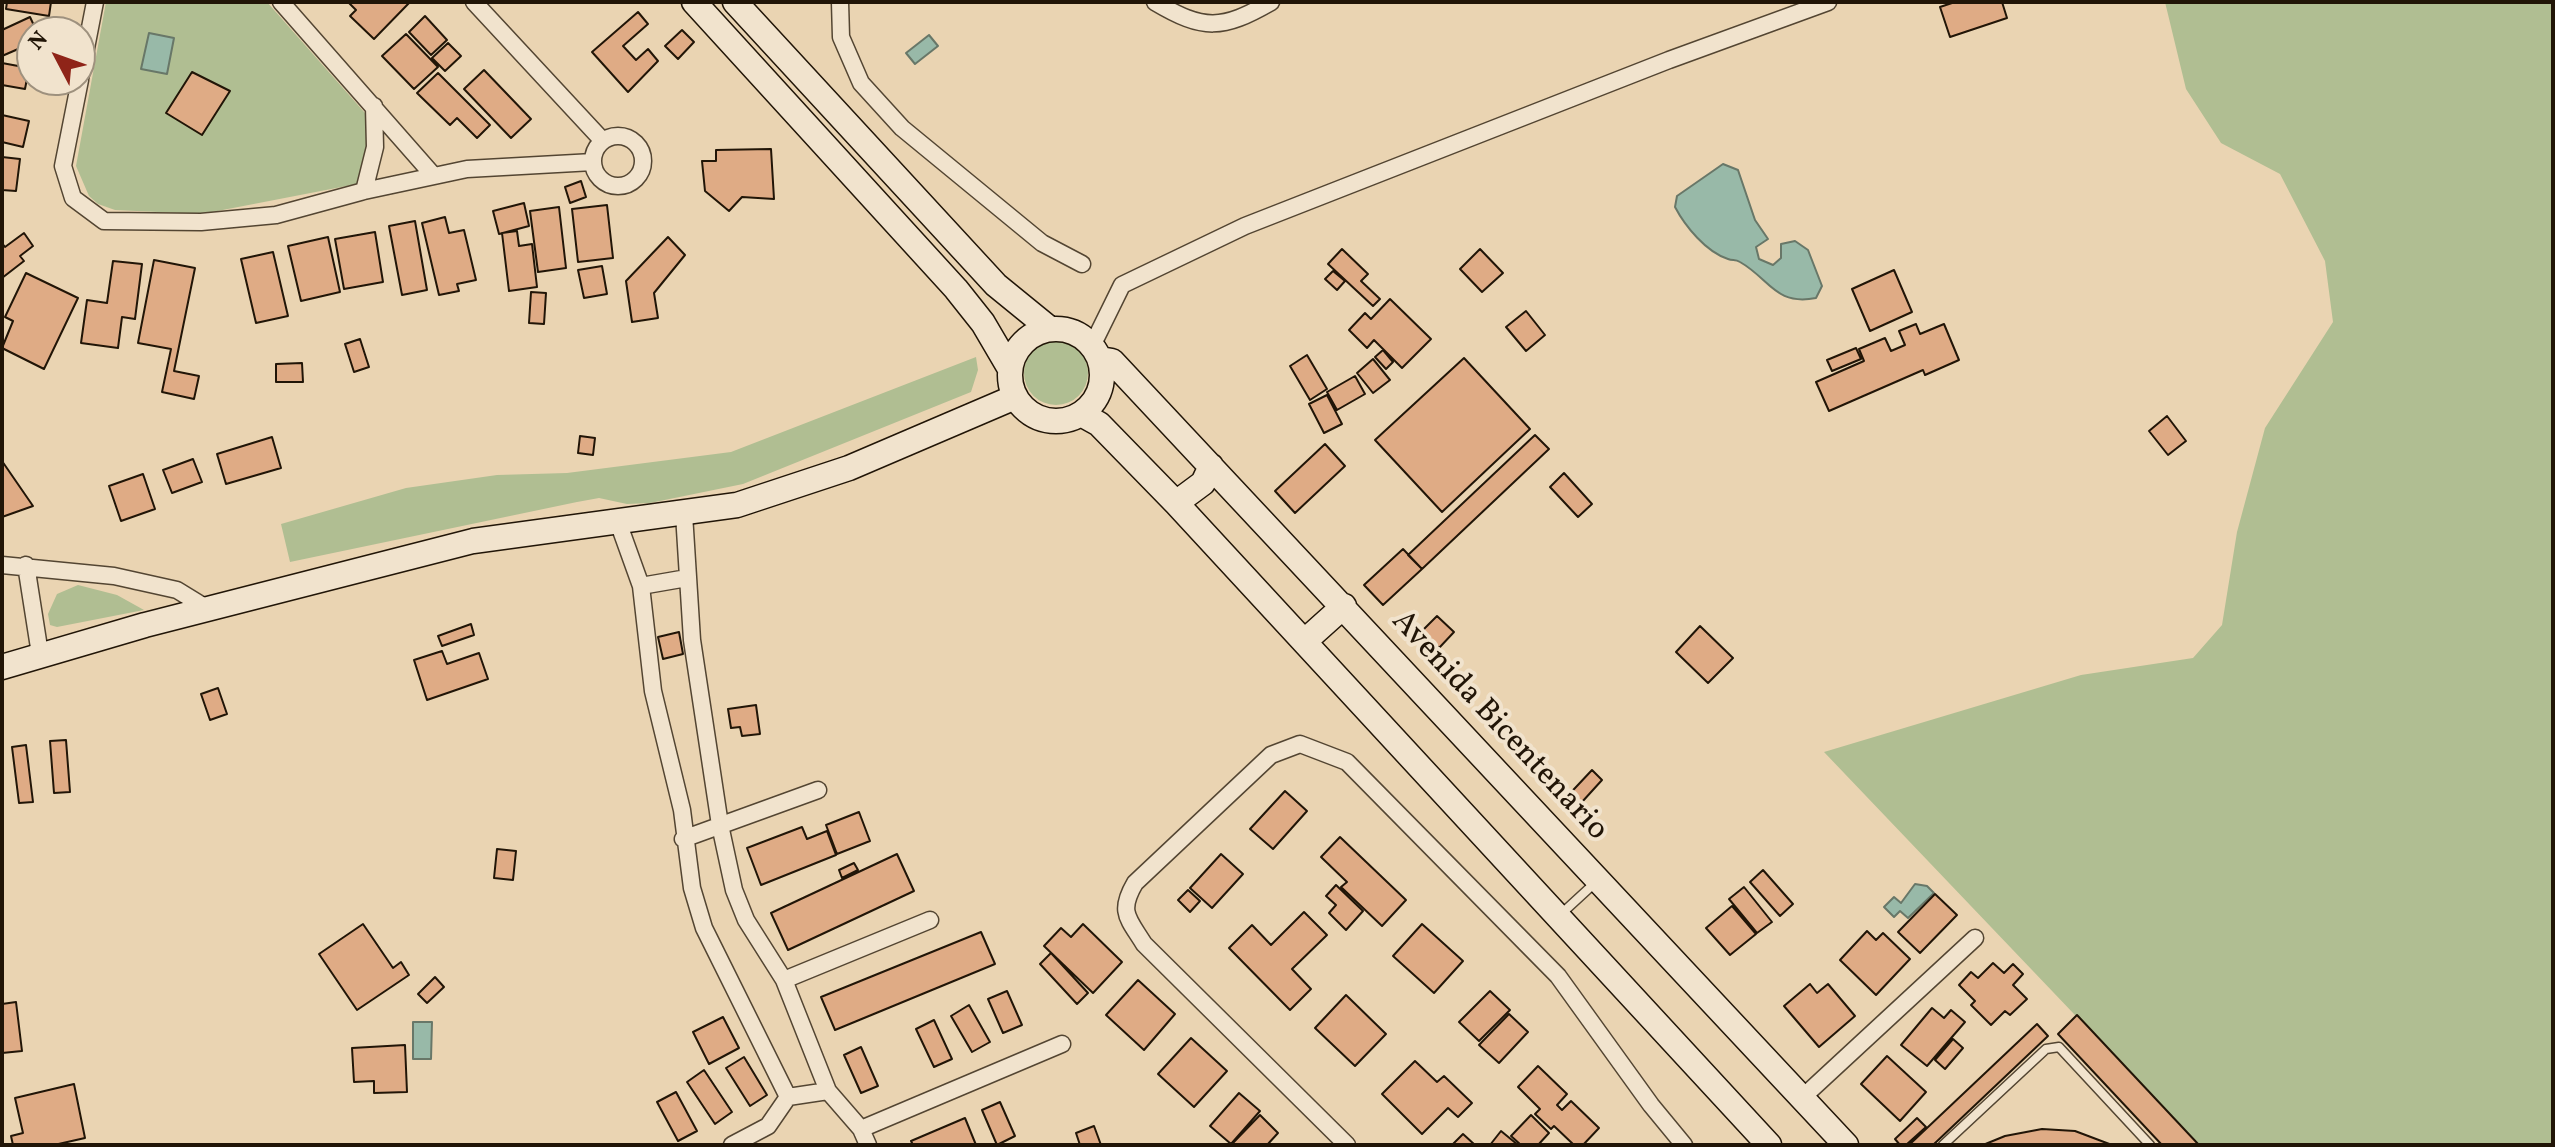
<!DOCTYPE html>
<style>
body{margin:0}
#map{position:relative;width:2555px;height:1147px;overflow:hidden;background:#ead4b2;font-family:Vollkorn,serif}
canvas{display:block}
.frame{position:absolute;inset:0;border:4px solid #211507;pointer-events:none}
.north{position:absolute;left:16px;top:16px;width:80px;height:80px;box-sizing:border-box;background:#f1e3cd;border:2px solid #9e917e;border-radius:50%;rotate:311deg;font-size:22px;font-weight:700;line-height:32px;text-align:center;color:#211507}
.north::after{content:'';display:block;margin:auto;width:28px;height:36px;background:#8f2418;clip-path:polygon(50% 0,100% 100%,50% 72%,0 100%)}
</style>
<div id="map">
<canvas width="2555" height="1147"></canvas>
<div class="frame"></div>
<div class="north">N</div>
</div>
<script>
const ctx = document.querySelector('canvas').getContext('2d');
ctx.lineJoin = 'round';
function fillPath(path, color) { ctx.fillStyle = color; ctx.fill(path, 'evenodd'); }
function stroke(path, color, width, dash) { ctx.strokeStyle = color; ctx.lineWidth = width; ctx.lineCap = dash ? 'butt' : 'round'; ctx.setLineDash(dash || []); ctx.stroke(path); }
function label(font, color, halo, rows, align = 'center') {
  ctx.font = font + ' Vollkorn,serif'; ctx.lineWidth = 8; ctx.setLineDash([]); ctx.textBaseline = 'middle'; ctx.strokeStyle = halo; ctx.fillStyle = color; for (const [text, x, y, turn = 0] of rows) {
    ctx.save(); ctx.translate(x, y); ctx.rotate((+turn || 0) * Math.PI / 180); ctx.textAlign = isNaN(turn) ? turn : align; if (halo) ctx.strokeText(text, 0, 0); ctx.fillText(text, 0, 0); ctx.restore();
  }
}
const green = new Path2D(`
 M106 2H267L365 113C369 136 371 164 357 184L202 214 115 210 98 204 89 196 76 166Z
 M2165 2H2553V1145H2199L1824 752 2081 675 2193 658 2222 625 2237 532 2265 428 2333 322 2325 261 2280 174 2221 143 2186 89Z
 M1024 373a32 32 0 1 1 64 0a32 32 0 1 1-64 0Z
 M976 357 978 370 971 392 743 484 650 503 627 504 599 498 577 502 290 562 281 524 406 488 497 475 567 473 731 452Z
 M78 585 117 595 144 610 57 627 50 625 48 614 57 594Z`);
const water = new Path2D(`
 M149 33 174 38 167 74 141 69Z
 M929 35 938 46 915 64 906 53Z
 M1723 164 1738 170 1755 220 1768 239 1756 247 1759 259 1773 265 1781 258V244L1795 241 1808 250 1822 286 1816 298C1775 306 1770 279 1740 262 1735 259 1733 261 1728 259 1706 252 1685 226 1675 207L1677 196Z
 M1915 884 1927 886 1934 893 1908 918 1900 911 1894 917 1884 907 1894 897 1901 903Z
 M413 1022H432L431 1059H413Z`);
const building = new Path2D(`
 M7 2H51L49 16 6 9Z
 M348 2H410L374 39 350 16 356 10Z
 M1955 2H2002L2007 18 1950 37 1940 7Z
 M638 12 648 24 623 46 636 60 648 49 658 61 628 92 592 52Z
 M425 16 447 40 431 55 409 32Z
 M30 17 37 32H32V43L2 56V30Z
 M682 30 694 42 678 59 665 46Z
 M406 34 438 67 414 89 382 56Z
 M448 43 461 56 445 71 432 58Z
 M2 63 29 68 25 89 2 85Z
 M484 70 531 119 511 138 464 89Z
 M192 72 230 91 202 135 166 113Z
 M438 73 490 125 477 138 457 118 450 125 417 93Z
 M2 115 29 121 23 147 2 142Z
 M771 149 774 199 742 197 729 211 705 191 702 161H716V150Z
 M2 157 20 159 16 191 2 190Z
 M581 181 586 197 570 203 565 187Z
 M524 203 529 226 499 234 493 211Z
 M607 205 613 258 578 262 572 209Z
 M559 207 566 268 538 272 530 211Z
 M445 217 449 233 464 230 476 280 457 284 459 291 439 295 422 223Z
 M415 221 427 290 402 295 389 226Z
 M517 231 519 246 532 244 537 287 509 291 502 233Z
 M375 232 383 282 344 289 335 239Z
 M24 233 33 246 20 256 24 261 2 278V243L5 247Z
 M328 237 340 292 301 301 288 246Z
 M668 237 685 255 654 293 658 318 632 322 626 281Z
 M1342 249 1368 274 1361 281 1380 299 1373 306 1328 264Z
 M1480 249 1503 273 1482 292 1460 269Z
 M273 252 288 316 256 323 241 259Z
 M154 260 195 268 174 371 199 376 194 399 162 392 171 349 138 343Z
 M113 261 142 264 135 319 122 317 118 348 81 343 87 300 107 303Z
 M602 266 607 294 584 298 578 270Z
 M1894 270 1912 312 1870 331 1852 289Z
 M1333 271 1345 281 1337 290 1325 279Z
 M26 273 78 298 44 369 2 348 13 321 5 317Z
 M531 292 546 293 544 324 529 323Z
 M1390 299 1431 339 1402 368 1374 340 1367 348 1349 330 1365 313 1371 319Z
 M1526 311 1545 335 1526 351 1506 327Z
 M1916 324 1920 334 1944 324 1959 360 1925 375 1923 370 1829 411 1816 382 1864 361 1859 349 1885 338 1891 351 1905 345 1899 331Z
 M360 339 369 367 354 372 345 344Z
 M1856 348 1861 359 1832 371 1827 360Z
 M1383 350 1393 362 1386 369 1375 357Z
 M1307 355 1327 389 1310 400 1290 366Z
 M1464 358 1530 429 1442 512 1375 440Z
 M1373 359 1390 380 1373 393 1357 373Z
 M302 363 303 382H276V364Z
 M1355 376 1365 394 1337 410 1327 392Z
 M1327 395 1342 424 1324 433 1309 404Z
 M2167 416 2186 441 2168 455 2149 431Z
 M1535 435 1549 449 1422 569 1408 555Z
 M580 436 595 438 593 455 578 453Z
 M272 437 281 468 226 484 217 454Z
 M1325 444 1345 466 1295 513 1275 491Z
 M193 459 202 482 172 493 163 470Z
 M2 461 33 506 2 517Z
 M1564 473 1592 504 1578 517 1550 487Z
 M143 474 155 509 121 521 109 486Z
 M1403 549 1422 569 1383 605 1364 585Z
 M1437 616 1454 632 1439 648 1422 631Z
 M471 624 474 635 442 646 438 636Z
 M1700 626 1733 658 1708 683 1676 652Z
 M679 632 683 654 663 659 658 637Z
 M442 651 447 664 479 653 488 679 427 700 414 660Z
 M218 688 227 714 210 720 201 694Z
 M756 705 760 734 742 736 740 727 731 728 728 709Z
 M66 740 70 792 54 793 50 741Z
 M26 745 33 802 19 803 12 747Z
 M1592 770 1602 780 1572 813 1561 803Z
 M1285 791 1307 811 1273 849 1250 829Z
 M859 812 870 841 837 854 826 825Z
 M802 827 807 839 827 831 836 855 761 885 747 848Z
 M1340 837 1406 900 1382 926 1341 887 1347 882 1321 857Z
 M497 849 516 851 513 880 494 878Z
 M897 854 914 891 788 950 771 913Z
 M1221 854 1243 874 1212 908 1190 888Z
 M854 863 858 870 842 878 839 870Z
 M1763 870 1793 904 1780 916 1750 882Z
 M1336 885 1363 911 1346 930 1329 913 1336 905 1326 896Z
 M1744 887 1772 922 1757 933 1729 899Z
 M1188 890 1200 901 1190 912 1178 900Z
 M1935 894 1957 915 1920 953 1898 932Z
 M1732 906 1756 934 1730 955 1706 928Z
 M1304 912 1327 935 1292 969 1311 989 1290 1010 1229 948 1252 925 1271 945Z
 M363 924 393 968 401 962 409 975 357 1010 319 954Z
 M1083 924 1122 962 1093 993 1044 946 1061 928 1071 937Z
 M1422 924 1463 961 1434 993 1393 956Z
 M1867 931 1876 940 1883 933 1910 959 1876 995 1840 960Z
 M981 932 995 964 835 1030 821 997Z
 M1051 953 1088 993 1077 1004 1040 964Z
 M1993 963 2004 973 2013 964 2023 974 2013 985 2027 999 2010 1015 2005 1011 1991 1025 1971 1005 1975 1001 1959 985 1971 972 1978 978Z
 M435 977 444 987 427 1003 418 994Z
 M1138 980 1175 1014 1144 1050 1106 1015Z
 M1810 984 1817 993 1828 984 1855 1016 1819 1047 1784 1006Z
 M1007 991 1022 1025 1003 1033 988 999Z
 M1490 991 1510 1010 1479 1041 1459 1022Z
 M1346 995 1386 1034 1355 1066 1315 1028Z
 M16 1002 22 1051 2 1053V1004Z
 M969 1005 990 1042 972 1052 951 1016Z
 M1932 1008 1944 1018 1951 1010 1965 1022 1927 1066 1901 1045Z
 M1509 1014 1528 1032 1499 1063 1479 1045Z
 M2077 1015 2199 1145H2162L2058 1034Z
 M723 1017 739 1048 709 1064 693 1032Z
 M934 1020 952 1059 934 1067 916 1029Z
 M2037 1024 2048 1036 1933 1145H1909Z
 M1191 1038 1227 1071 1194 1107 1158 1074Z
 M1953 1039 1963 1048 1945 1069 1935 1060Z
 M405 1045 407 1092 374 1093V1081L354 1082 352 1048Z
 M861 1047 878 1086 861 1093 844 1055Z
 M1887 1056 1926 1092 1900 1121 1861 1084Z
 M744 1057 767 1095 750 1106 726 1068Z
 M1415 1061 1437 1082 1444 1076 1472 1103 1458 1117 1448 1108 1422 1134 1382 1094Z
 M1538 1066 1567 1094 1557 1105 1562 1110 1571 1101 1599 1128 1583 1145H1574L1554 1126 1551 1129 1535 1114 1540 1109 1518 1087Z
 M704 1070 732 1112 715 1124 687 1082Z
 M74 1084 85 1138 54 1145H13L11 1136 23 1133 15 1098Z
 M676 1092 697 1131 678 1141 657 1102Z
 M1239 1093 1260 1111 1231 1144 1210 1126Z
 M1000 1102 1015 1136 997 1145 982 1110Z
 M1260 1115 1278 1133 1267 1145H1231Z
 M1531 1115 1549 1133 1538 1145H1521L1511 1136Z
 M965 1118 976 1145H913L911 1141Z
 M1917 1118 1926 1127 1906 1145H1900L1895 1139Z
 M1094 1126 1101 1145H1080L1076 1133Z
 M2042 1129 2075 1131 2112 1145H1983L2005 1136Z
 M1501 1131 1518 1145H1490Z
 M1463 1134 1475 1145H1452Z`);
const lane = new Path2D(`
 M1560 915 1597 881
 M1943 1145 2046 1049 2059 1047 2150 1145`);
const street = new Path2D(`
 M281 2 433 175
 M474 2 603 141
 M840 2 841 37 861 83 902 128 1042 243 1082 264
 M1155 2C1204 31 1222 30 1271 2
 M80 79 95 2
 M80 80 63 166 73 198 104 221 201 222 276 215 364 191 467 169 593 162
 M593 161a25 25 0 1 1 50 0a25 25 0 1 1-50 0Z
 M364 191 375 147 374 106
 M1092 346 1122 285 1245 226 1669 60 1828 2
 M684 514 692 640 720 825 734 890 746 920 784 980 828 1091 861 1129 868 1145
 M618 522 641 586 653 691 682 810 692 888 704 928 788 1097
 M2 565 114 576 177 590 208 609
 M26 565 40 654
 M641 586 687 578
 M683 839 818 790
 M784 980 930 920
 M1802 1098 1975 938
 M861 1129 1062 1044
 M732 1145 768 1126 788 1097 828 1091
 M1347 1145 1144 944C1128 918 1118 912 1135 883L1271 755 1300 744 1347 762 1558 976 1651 1105 1684 1145`);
const secondary = new Path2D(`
 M694 2 956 289 983 323 1010 369
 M735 2 996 285 1050 329
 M1010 375a46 46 0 1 1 92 0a46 46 0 1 1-92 0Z
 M1100 359 1112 361 1846 1145
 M1081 414 1099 424 1176 503 1769 1145
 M1176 503 1203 483 1211 466
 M1305 641 1344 606
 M2 667 145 625 473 541 737 505 849 468 1015 397`);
const streetNames = [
 ["Avenida Bicentenario",1498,727,47]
];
fillPath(green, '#b0be92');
fillPath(water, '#98b9a8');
stroke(water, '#687768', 2);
fillPath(building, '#dfab85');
stroke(building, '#211507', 2);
stroke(lane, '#534532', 11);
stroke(street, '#534532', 19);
stroke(secondary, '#211507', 27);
stroke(lane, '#f1e3cd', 8);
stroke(street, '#f1e3cd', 16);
stroke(secondary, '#f1e3cd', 24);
label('32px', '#211507', '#f1e3cd', streetNames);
</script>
